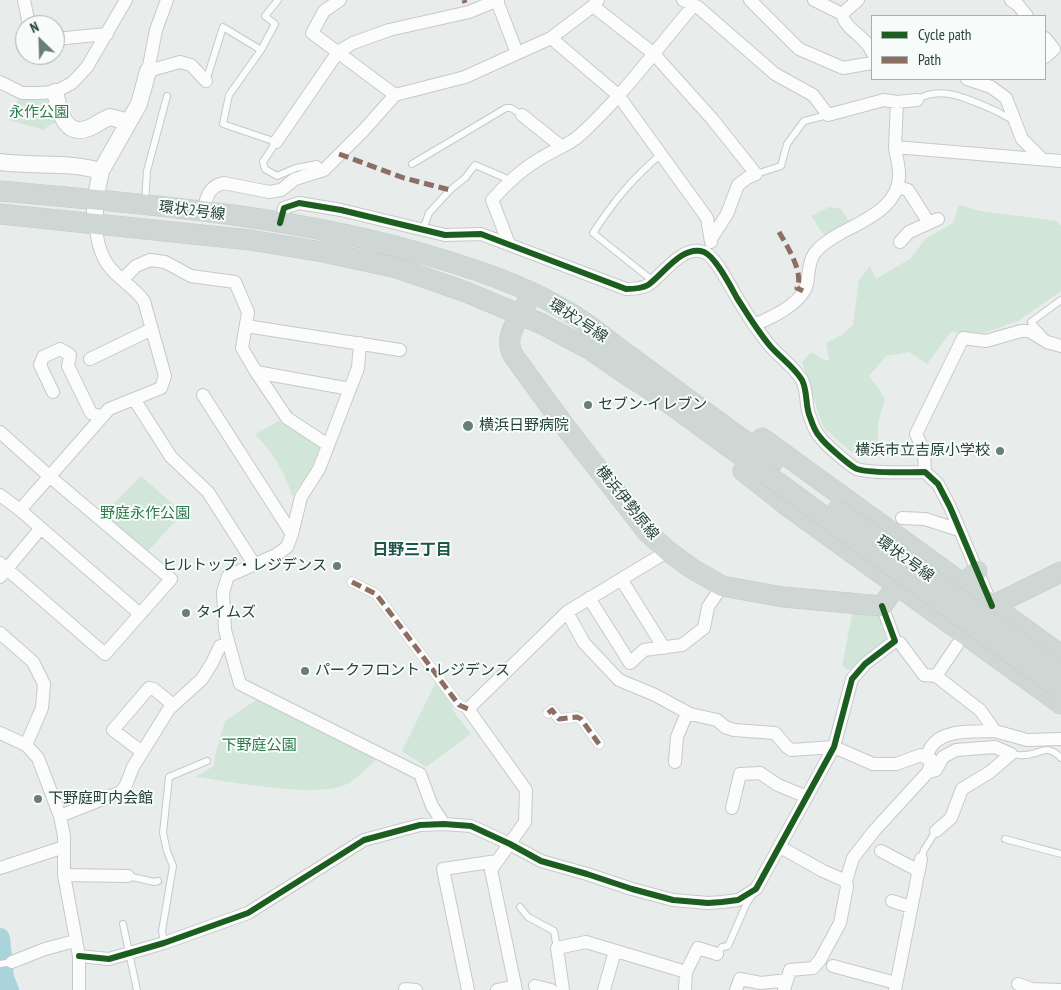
<!DOCTYPE html>
<meta charset="utf-8">
<style>
body{margin:0}
#map{position:relative;width:1061px;height:990px;overflow:hidden;background:#e8edeb;font-family:"PT Sans Narrow",sans-serif}
canvas{display:block}
.legend{position:absolute;left:871px;top:15px;width:175px;height:65px;box-sizing:border-box;background:#f7fbf9;border:1px solid #a3b1ad;margin:0;padding:6px 9px;list-style:none;font-size:15px;color:#24423a}
.legend li{display:flex;align-items:center;gap:10px;height:25px}
.legend b{width:25px;border:1px solid #a3b1ad}
.north{position:absolute;left:15px;top:15px;width:50px;height:50px;box-sizing:border-box;background:#f7fbf9;border:1px solid #a3b1ad;border-radius:50%;rotate:336deg;font-size:14px;font-weight:700;line-height:20px;text-align:center;color:#24423a}
.north::after{content:'';display:block;margin:auto;width:18px;height:22px;background:#697e78;clip-path:polygon(50% 0,100% 100%,50% 72%,0 100%)}
</style>
<div id="map">
<canvas width="1061" height="990"></canvas>
<ul class="legend">
<li><b style="height:6px;background:#1b5e20"></b>Cycle path</li>
<li><b style="height:6px;background:#8d6e63"></b>Path</li>
</ul>
<div class="north">N</div>
</div>
<script>
const ctx = document.querySelector('canvas').getContext('2d');
ctx.lineJoin = 'round';
function fillPath(path, color) { ctx.fillStyle = color; ctx.fill(path, 'evenodd'); }
function stroke(path, color, width, dash) { ctx.strokeStyle = color; ctx.lineWidth = width; ctx.lineCap = dash ? 'butt' : 'round'; ctx.setLineDash(dash || []); ctx.stroke(path); }
function label(font, color, halo, rows, align = 'center') {
  ctx.font = font + ' "PT Sans Narrow","Noto Sans JP",sans-serif'; ctx.lineWidth = 4; ctx.setLineDash([]); ctx.textBaseline = 'middle'; ctx.strokeStyle = halo; ctx.fillStyle = color; for (const [text, x, y, turn = 0] of rows) {
    ctx.save(); ctx.translate(x, y); ctx.rotate((+turn || 0) * Math.PI / 180); ctx.textAlign = isNaN(turn) ? turn : align; if (halo) ctx.strokeText(text, 0, 0); ctx.fillText(text, 0, 0); ctx.restore();
  }
}
const green = new Path2D(`
 M19 97H51L59 121 48 126 44 130 9 120Z
 M959 205 980 211 1057 221 1061 226V291L1018 321 981 334 951 332 927 364 909 352 886 356 869 376 885 398 878 424V439L875 458 850 451 823 427 802 362 811 352 824 360H829L826 343 843 334 853 325 859 280 870 266 876 279 911 258 925 239 953 223Z
 M829 207 841 209 851 224 826 238 811 216Z
 M279 421 320 447 311 470 292 496C284 469 273 454 255 434Z
 M141 476 183 513 148 551 103 514Z
 M853 610 879 615 887 643 849 670 842 666Z
 M436 682 453 706 452 709 471 734 426 767 402 751Z
 M256 700 376 760C367 767 359 777 349 783 320 800 230 781 195 777L214 766 215 755 225 721Z`);
const river = new Path2D(`
 M0 938 4 978 9 990`);
const service = new Path2D(`
 M278 0 265 16 275 24 261 50 229 95 223 124 276 142 263 162 265 169 277 176 296 168 317 164 324 170
 M206 81 223 27 261 50
 M917 100C939 85 966 98 989 108 998 111 1005 117 1014 120
 M412 164 506 108H511L522 115
 M756 174 781 166 787 144 804 121 828 115
 M145 202 147 171 167 96
 M423 229 429 213 450 190 465 178 475 165 510 180
 M653 281 593 233C614 201 631 180 660 155
 M1044 336 1031 322 1061 300
 M1011 754C1015 754 1020 756 1024 755 1041 755 1045 742 1061 758
 M1005 839 1061 854
 M921 859 924 850 936 831
 M128 876 154 882 158 881
 M520 907 528 917 554 931 557 948
 M123 924 137 990
 M164 943 162 931 173 866 167 851 163 833 169 777 207 761
 M717 954 722 947 728 946 746 905 752 895
 M0 964 12 962`);
const pedestrian = new Path2D(`
 M352 582 376 594 459 705 468 709
 M548 713 552 710 559 719 577 717 581 719 599 744`);
const minor = new Path2D(`
 M24 0 29 25
 M167 0 156 30 148 71 180 62 191 65 206 81
 M340 0 324 11 312 33 395 95
 M683 0 698 7 775 74 813 95 828 115 884 100 897 102 917 100
 M750 0 799 49 843 68 872 63
 M814 0 842 14
 M858 0 842 14C845 30 866 36 872 52
 M1011 0 1018 5 1027 16
 M497 1 517 53
 M593 6 653 53 713 120 756 174 747 178 738 185 727 214 711 239
 M551 38 618 95 707 218 711 242
 M1045 38 1054 49 1045 57
 M55 39 107 34
 M967 79 991 87 1006 98 1022 139 1042 159
 M0 82 22 93H39L55 92 72 83 87 67 126 0
 M897 102 895 147 1061 161
 M522 115 562 147
 M276 142 338 52 353 43 389 30 469 12 498 0
 M898 187 908 190 929 223
 M203 212C206 199 208 186 224 183L269 192 281 190 295 179 324 170 363 131 395 95 465 77 551 38 593 6 598 0
 M280 223 284 208 299 203 341 210 445 235 481 234 626 289C633 289 641 289 648 285 662 276 682 244 704 252 715 256 731 287 737 298 748 315 758 332 771 347 782 359 794 367 802 380 808 392 805 406 810 417 812 423 815 432 820 437 824 443 851 467 857 469 872 474 908 472 925 472L938 484 950 507 990 601
 M900 242 909 232 938 219
 M509 244 492 200C506 184 522 169 541 158 554 150 569 145 580 135 621 98 658 47 694 5
 M123 279 136 266 150 260 165 262 191 276 235 282 248 312 242 348 256 372 287 418 328 445
 M754 325C771 318 802 304 807 284 809 274 808 263 814 254 820 245 832 238 841 233 865 220 900 206 899 174 899 165 896 156 895 147
 M246 326 400 350
 M360 343 358 368 319 469 301 497 292 534 287 547 276 555 228 576 223 592 225 630 240 684 420 774 432 806 444 824
 M90 359 152 329
 M256 372 350 389
 M53 392 40 365 43 357 60 349 70 355 68 366 91 413 102 417
 M203 395 292 534
 M134 399 171 457 208 492 254 564
 M0 432 49 476 171 579 105 654 0 563
 M925 472 924 451 916 434 963 338 986 341 1021 331H1029L1047 342 1061 346
 M0 495 20 510 140 614
 M20 510 109 409 161 388 165 376 144 301C134 287 118 279 108 265 99 252 97 238 95 223
 M902 518 925 519 959 530
 M0 577 41 528
 M621 579 664 648
 M589 598 630 663 644 650 682 645 704 628 708 607 722 586
 M567 612 584 643 619 680 655 695 690 714 717 720 725 727 734 730 775 733 787 747 791 750 834 747 873 764H896L921 755 926 758C928 754 929 750 931 747 943 728 975 732 995 731
 M0 633 33 662 44 684 42 708 26 745
 M895 641 900 643 924 675 936 676 957 645
 M936 676 980 710 995 731 1027 740 1061 739
 M0 733 26 745 38 758 60 816 64 836V875L79 956V990
 M142 752 113 730 149 688 154 689 173 705
 M675 762 677 737 687 713
 M929 772 936 770 943 757 956 750 995 747 1011 754 990 772 962 789 951 818 936 831
 M732 808 740 774 760 773 778 785 807 797
 M60 816 121 792 126 785 133 767 169 709 202 679 212 663 220 646 229 644
 M780 847 823 871 846 881
 M881 851 919 871
 M0 868 64 847
 M64 875 128 876
 M892 901 911 907
 M79 956 109 959 164 943 248 913 364 840 420 825 444 824 471 826 510 844 541 861 587 874 632 889 673 900 708 903 722 902 738 900 756 889 834 747 852 679 865 664 895 641 882 606
 M12 962 45 949 75 941
 M833 966 896 983
 M1018 984 1032 989 1061 990
 M535 986 551 990
 M405 990V989L416 990
 M468 990 443 869 497 861
 M497 990 515 986
 M516 990 491 870 525 822 526 790 468 709 567 612 668 551
 M563 990 557 948 586 942 686 972
 M604 990 615 951
 M685 990 686 972 698 948 717 954
 M736 990 740 979 761 983 787 980
 M784 990 790 970 813 968 820 960 840 923 847 887 846 881 853 858 874 831 928 772 932 760
 M895 990 921 859`);
const tertiary = new Path2D(`
 M55 92C59 109 64 138 89 128 96 125 102 120 110 117L129 122
 M0 162C35 167 66 161 101 171
 M95 223V200L101 171 139 104 148 71`);
const primary = new Path2D(`
 M0 191C146 204 296 215 437 258 498 276 560 299 609 341L773 462
 M0 214 250 240 323 252 397 268 466 292 542 324 591 350 630 377 648 388 765 473
 M526 304C518 320 503 337 513 355L563 424 648 533 668 551 691 568 722 586 783 597 882 606 897 585
 M762 438 1061 655
 M743 471 790 508 1061 704
 M960 583 968 580 977 571
 M982 608 992 606 1061 572`);
const primaryBridge = new Path2D(`
 M765 473 1061 690
 M837 509 1061 673`);
const quiet = new Path2D(`
 M464 0 465 3
 M339 154 404 178 450 190
 M779 232C787 246 804 272 797 288L803 291
 M352 582 376 594 459 705 468 709
 M548 713 552 710 559 719 577 717 581 719 599 744`);
const cycleway = new Path2D(`
 M280 223 284 208 299 203 341 210 445 235 481 234 626 289C633 289 641 289 648 285 662 276 682 244 704 252 715 256 731 287 737 298 748 315 758 332 771 347 782 359 794 367 802 380 808 392 805 406 810 417 812 423 815 432 820 437 824 443 851 467 857 469 872 474 908 472 925 472L938 484 950 507 992 606
 M79 956 109 959 164 943 248 913 364 840 420 825 444 824 471 826 510 844 541 861 587 874 632 889 673 900 708 903 722 902 738 900 756 889 834 747 852 679 865 664 895 641 882 606`);
const markers = [
 [588,405,5,"#697e78"],
 [468,426,6,"#697e78"],
 [1000,451,5,"#697e78"],
 [337,566,5,"#697e78"],
 [186,613,5,"#697e78"],
 [305,671,5,"#697e78"],
 [38,799,5,"#697e78"]
];
const parkNames = [
 ["永作公園",39,113],
 ["野庭永作公園",145,514],
 ["下野庭公園",259,746]
];
const streetNames = [
 ["環状2号線",192,211,7],
 ["環状2号線",578,321,33],
 ["横浜伊勢原線",627,503,51],
 ["環状2号線",905,559,36]
];
const poiNames = [
 ["セブン-イレブン",598,405],
 ["横浜日野病院",479,426],
 ["横浜市立吉原小学校",990,451,"right"],
 ["ヒルトップ・レジデンス",327,566,"right"],
 ["タイムズ",196,613],
 ["パークフロント・レジデンス",315,671],
 ["下野庭町内会館",48,799]
];
const neighbourhoodNames = [
 ["日野三丁目",412,550]
];
fillPath(green, '#d1e6d8');
stroke(river, '#a9d4db', 20);
stroke(service, '#c5cac8', 8);
stroke(pedestrian, '#c5cac8', 11);
stroke(minor, '#c5cac8', 14);
stroke(tertiary, '#c5cac8', 18);
stroke(primary, '#c3ccc9', 21);
stroke(service, '#fcfcfc', 6);
stroke(pedestrian, '#fcfcfc', 10);
stroke(minor, '#fcfcfc', 12);
stroke(tertiary, '#fcfcfc', 16);
stroke(primary, '#cfd7d5', 20);
stroke(primaryBridge, '#c3ccc9', 21, []);
stroke(primaryBridge, '#cfd7d5', 20);
stroke(quiet, '#8d6e63', 5, [10, 5]);
stroke(cycleway, '#1b5e20', 6);
for (const [x, y, r, color] of markers) { const dot = new Path2D(); dot.arc(x, y, r, 0, 2 * Math.PI); ctx.fillStyle = color; ctx.fill(dot); stroke(dot, '#f7fbf9', 2); }
label('15px', '#2d7a4b', '#f7fbf9', parkNames);
label('15px', '#24423a', '#f7fbf9', streetNames);
label('15px', '#24423a', '#f7fbf9', poiNames, 'left');
label('bold 16px', '#1f5548', '#f7fbf9', neighbourhoodNames);
</script>
